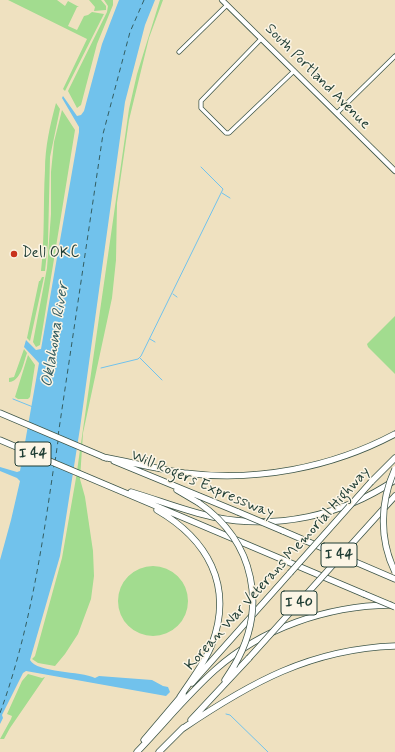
<!DOCTYPE html>
<style>
body{margin:0}
canvas{display:block;background:#efe1c0}
</style>
<canvas width="395" height="752"></canvas>
<script>
const ctx = document.querySelector('canvas').getContext('2d');
ctx.lineJoin = 'round';
function fillPath(path, color) { ctx.fillStyle = color; ctx.fill(path, 'evenodd'); }
function stroke(path, color, width, dash) { ctx.strokeStyle = color; ctx.lineWidth = width; ctx.lineCap = dash ? 'butt' : 'round'; ctx.setLineDash(dash || []); ctx.stroke(path); }
function label(font, color, halo, rows, align = 'center') {
  ctx.font = font + ' Mynerve,sans-serif'; ctx.lineWidth = 3; ctx.setLineDash([]); ctx.textBaseline = 'middle'; ctx.strokeStyle = halo; ctx.fillStyle = color; for (const [text, x, y, turn = 0] of rows) {
    ctx.save(); ctx.translate(x, y); ctx.rotate((+turn || 0) * Math.PI / 180); ctx.textAlign = isNaN(turn) ? turn : align; if (halo) ctx.strokeText(text, 0, 0); ctx.fillText(text, 0, 0); ctx.restore();
  }
}
const green = new Path2D(`
 M8 0H57L65 6 68 1 79 7H77L68 26 77 30 84 16 88 15 92 12 104 14 65 91 63 89 87 39Z
 M89 0H101L106 6V10L94 11 95 7Z
 M104 0H113V5L97 44 81 105 77 108 68 91 107 12 108 6Z
 M160 0H163L149 38 129 120 117 203 116 260 112 298 83 433 80 479 85 497 93 551 94 576 91 599 78 634 65 654 55 666 38 663 32 659 35 656 62 558 76 478 129 109 137 74Z
 M56 103 60 109 50 157 48 243 45 271H41C45 237 43 204 45 170 45 147 50 125 56 103Z
 M62 110 75 130 40 345 36 347 33 342 47 268 51 214V172L54 142Z
 M42 277H44L30 341 27 338 39 281H40Z
 M395 316V374L368 347 367 344Z
 M24 349 27 353C23 364 21 381 9 382V378L14 377Z
 M28 355 35 365 30 397 28 399H18L15 397Z
 M118 601a35 35 0 1 1 70 0a35 35 0 1 1-70 0Z
 M28 674 42 678 45 677 10 728 4 739H0L11 719 12 716 7 714 22 681Z`);
const water = new Path2D(`
 M119 0H155L145 25 125 102 80 428 60 556 30 660C37 673 81 671 95 678L99 676 152 680 163 686 168 687 170 692 166 696 26 671 23 673 2 715 3 718 0 724V560L11 520 20 481 17 478 0 471V467L17 472 20 471 39 363 24 347 26 340 36 350 41 349 79 132V127L62 98 63 96 77 116 81 115 84 111 102 44Z`);
const stream = new Path2D(`
 M222 193 230 198
 M173 294 177 297
 M150 339 155 342
 M140 358 162 380
 M101 368 138 359 141 356 223 189 201 167
 M13 399 33 407
 M226 714 230 715 268 752`);
const ferry = new Path2D(`
 M58 436 103 134 130 32 144 0
 M55 462 58 441
 M0 713C29 634 42 548 54 465`);
const minor = new Path2D(`
 M261 39 201 101V108L226 133H229L294 71
 M179 52 227 5
 M337 113 395 56`);
const major = new Path2D(`
 M222 0 395 171`);
const highway = new Path2D(`
 M0 413 106 458
 M0 440 364 594
 M103 457C130 462 157 469 184 473 256 482 331 468 395 434
 M114 461 238 512
 M371 482 395 458
 M177 490 199 503
 M131 492C158 500 185 511 213 517 276 530 342 516 395 480
 M157 510C207 539 234 585 212 644 205 663 191 680 180 697
 M283 531 395 579
 M349 547 395 496
 M225 680 234 666
 M192 683 290 573
 M191 720 249 658
 M182 729C250 683 310 649 395 646
 M144 740 183 694
 M137 752C163 725 187 695 215 670 262 628 327 606 390 605
 M159 752 183 728`);
const highwayBridge = new Path2D(`
 M395 469C380 502 379 539 395 572
 M199 503C255 542 268 608 234 666
 M238 512 283 531
 M290 573 371 482
 M364 594 395 607
 M249 658 349 547`);
const markers = [
 [14,254,4,"#c8321e"]
];
const shields = [
 [33,454,36],
 [339,555,36],
 [299,603,36]
];
const shieldNames = [
 ["I 44",33,454],
 ["I 44",339,555],
 ["I 40",299,603]
];
const streetNames = [
 ["South Portland Avenue",317,77,45],
 ["Will Rogers Expressway",202,485,23],
 ["Korean War Veterans Memorial Highway",278,569,-48]
];
const poiNames = [
 ["Dell OKC",22,254]
];
const waterNames = [
 ["Oklahoma River",56,335,-81]
];
fillPath(green, '#a2dc8f');
fillPath(water, '#71c2ec');
stroke(stream, '#71c2ec', 1);
stroke(ferry, '#345e62', 1, [5, 4]);
stroke(minor, '#3e5649', 5);
stroke(major, '#3e5649', 6);
stroke(highway, '#3e5649', 7);
stroke(minor, '#fff', 3.5);
stroke(major, '#fff', 4.5);
stroke(highway, '#fff', 5.5);
stroke(highwayBridge, '#3e5649', 7, []);
stroke(highwayBridge, '#fff', 5.5);
for (const [x, y, r, color] of markers) { const dot = new Path2D(); dot.arc(x, y, r, 0, 2 * Math.PI); ctx.fillStyle = color; ctx.fill(dot); stroke(dot, '#fcf5e5', 1.5); }
for (const [x, y, w] of shields) { const box = new Path2D(); box.roundRect(x - w / 2, y - 12, w, 24, 3); ctx.fillStyle = '#fcf5e5'; ctx.fill(box); stroke(box, '#1f3d34', 1); }
label('bold 14px', '#1f3d34', null, shieldNames);
label('15px', '#1f3d34', '#fcf5e5', streetNames);
label('15px', '#1f3d34', '#fcf5e5', poiNames, 'left');
label('italic 16px', '#345e62', '#fcf5e5', waterNames);
</script>
